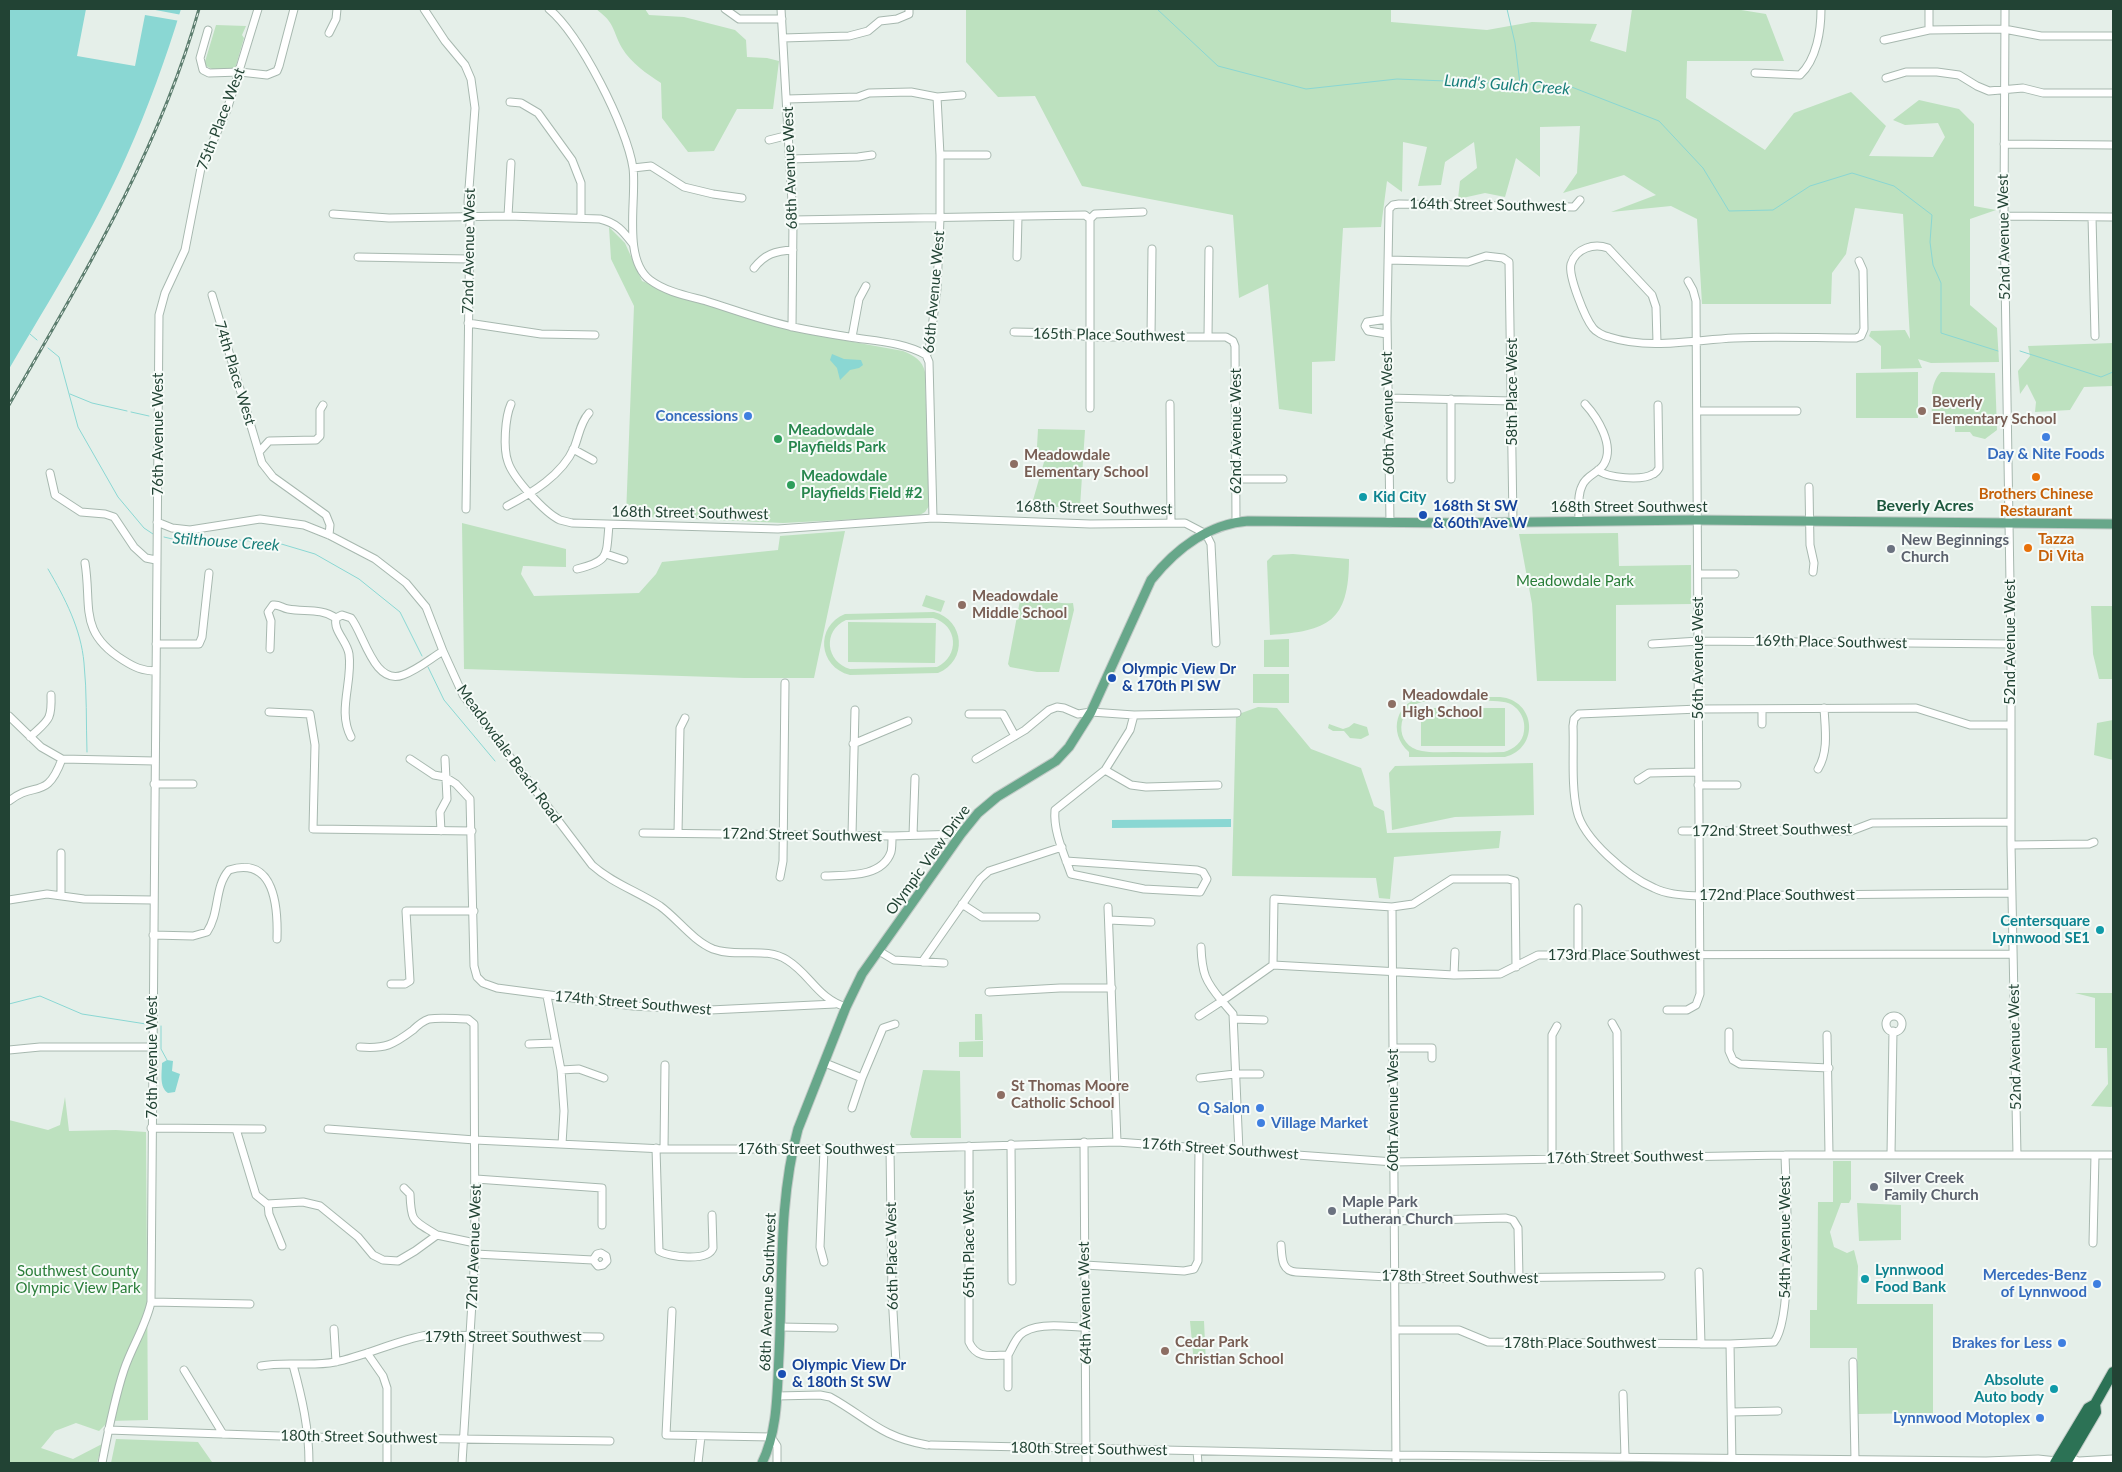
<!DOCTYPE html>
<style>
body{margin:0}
#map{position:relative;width:2122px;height:1472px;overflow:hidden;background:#e5efe9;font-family:Lato,sans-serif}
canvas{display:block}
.frame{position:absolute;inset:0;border:10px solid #224334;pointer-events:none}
</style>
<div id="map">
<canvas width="2122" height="1472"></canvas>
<div class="frame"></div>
</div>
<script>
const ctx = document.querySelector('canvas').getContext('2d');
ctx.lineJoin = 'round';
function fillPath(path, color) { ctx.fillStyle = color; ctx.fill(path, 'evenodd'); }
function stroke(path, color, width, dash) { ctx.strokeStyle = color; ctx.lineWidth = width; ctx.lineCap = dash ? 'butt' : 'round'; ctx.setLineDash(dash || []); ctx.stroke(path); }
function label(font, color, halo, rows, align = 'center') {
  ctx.font = font + ' Lato,sans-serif'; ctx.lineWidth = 4; ctx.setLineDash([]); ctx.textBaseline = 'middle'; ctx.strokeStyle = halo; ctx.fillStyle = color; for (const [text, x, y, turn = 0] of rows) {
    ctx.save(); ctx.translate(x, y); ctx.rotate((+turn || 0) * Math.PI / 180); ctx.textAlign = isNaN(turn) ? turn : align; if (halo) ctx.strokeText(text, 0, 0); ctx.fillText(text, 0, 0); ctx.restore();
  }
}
const green = new Path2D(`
 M596 9H645L649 15 684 17 735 30 746 40 747 57 767 58 779 61 773 109H737L714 151 688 152 662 118 661 83C647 74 631 63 622 48 611 28 616 24 596 9Z
 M966 9H1391V22L1487 30 1532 22 1597 24 1590 41 1626 52 1632 9H1735L1766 14 1784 61H1687L1686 98 1765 150 1794 113 1851 92 1886 126 1869 156 1933 157 1945 137 1938 123 1905 125 1893 120 1919 100 1959 109 1974 124V206L1996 210 1970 219V305L1997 328 1999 362 1931 363 1918 359 1922 368 1881 369V346L1869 336 1871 331 1905 330 1910 339 1903 214 1855 208 1846 254 1832 273 1831 304H1702L1697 219 1671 206 1611 212 1656 195 1624 175 1563 193 1577 173 1580 126 1540 127V177L1516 158 1505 197 1485 193 1458 199 1460 181 1477 168 1474 142 1445 162 1441 185 1418 186 1427 147 1403 142 1402 192 1387 181 1381 227 1343 228 1335 361 1312 362V414L1279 409 1268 284 1239 298 1233 215 1082 186 1035 96 998 97 966 62Z
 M216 25 246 26 242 35 244 38 235 69 214 70 204 65Z
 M609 227 625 243 642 281 685 297 793 331 903 351C915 356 922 360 925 372L929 506 925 512 918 516 783 523 626 516 634 306 611 259Z
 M2113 343V386L2084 387 2070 410 2035 412 2036 402 2027 384 2020 394 2018 371 2030 356 2028 346Z
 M1918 372V418H1856V373Z
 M1941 372 1995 373 1997 430 1985 439 1973 436 1970 432H1955V424L1932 419C1932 403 1929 384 1941 372Z
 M1038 429 1085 430 1080 507H1031L1044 462 1037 447Z
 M462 523 566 549V567L523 566 521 574 534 596 639 593 656 574 662 562 778 550 780 536 845 531 814 678H744L464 669Z
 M1618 533 1619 566 1691 565V604L1616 605V681H1537L1532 604 1519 534Z
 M1293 554 1349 559C1349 622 1328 631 1270 635L1267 561 1273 555Z
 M1026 593C1041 598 1056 605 1073 603L1074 610 1059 672H1037L1010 667 1008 664 1021 595Z
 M926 595 945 601 941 612 922 606Z
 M2091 606H2113V679H2099L2093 654Z
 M934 612C965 620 968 661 938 673L850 675C818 667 815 626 845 614ZM933 618C958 625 960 656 937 667L850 669C826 662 822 631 846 620Z
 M848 622 936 623 935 663 848 662Z
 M1289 639V667H1264V640Z
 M1253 674H1289V703H1253Z
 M1426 697H1500C1536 700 1540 748 1505 757H1409V752C1387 733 1396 699 1426 697ZM1422 702C1438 701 1495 699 1508 703 1519 707 1526 719 1524 731 1523 742 1514 749 1504 752 1487 753 1470 752 1453 752 1443 752 1431 753 1422 751 1393 746 1396 708 1422 702Z
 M1258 707 1277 708 1311 749 1361 768 1374 806 1384 811 1387 833 1501 831 1499 848 1394 857 1390 899 1379 898 1376 878 1232 876 1236 715Z
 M1421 708H1505V746H1421Z
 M2113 720V760L2094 755 2097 723Z
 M1354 723 1367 727 1369 735 1361 739 1350 738 1344 731H1333L1328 728 1329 724 1343 729 1349 727Z
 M1533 763 1534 815 1455 817 1392 830 1389 773 1395 766Z
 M2075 993H2113V1106L2111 1107 2091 1106 2108 1084 2107 1048H2095V998Z
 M975 1014H982L983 1040H975Z
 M983 1041V1057H959V1042Z
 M923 1070 960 1071 961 1138H912L910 1134Z
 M65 1097 69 1131 116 1130 146 1132 148 1420 109 1421 99 1431 76 1423 55 1431 41 1448 73 1459 102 1444 97 1463H9V1120L48 1130 60 1125Z
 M1833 1161H1851V1199L1849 1203H1841L1830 1232 1834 1247 1847 1253 1854 1250 1858 1266 1857 1304H1933V1413L1858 1414 1857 1348H1810V1310H1817L1818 1202H1833Z
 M1857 1203 1901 1205V1240L1859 1241Z
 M1190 1321H1204L1206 1364H1194Z
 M116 1439 198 1442 212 1462 230 1463H111Z`);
const water = new Path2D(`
 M9 9H181C166 58 148 108 127 155 94 230 50 299 9 369Z
 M832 354 844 359 861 360 863 365 859 368 850 370 840 380 837 368 830 360Z
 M1231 819V827L1112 828V820Z
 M167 1060 173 1061 172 1071 180 1074 175 1092 168 1093C159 1087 162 1073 162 1063Z`);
const pier = new Path2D(`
 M86 9H150L182 15 180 21 145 15 135 66 77 56Z`);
const stream = new Path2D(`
 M1157 9 1218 66 1306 89 1397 79 1569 86 1659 121 1703 168 1729 211 1773 210 1810 186 1852 173 1894 186 1932 215 1930 242 1933 265 1941 283V333L1998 351
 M1507 9 1515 43 1520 84
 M30 334 37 340
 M48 348 59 357 78 427 118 497 144 528 153 534
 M2020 351 2101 377 2113 372
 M70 394 92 403 127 411
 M131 412 149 416
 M164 537 185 542 238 540 278 543 315 554 359 579 400 612 422 656
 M48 569C65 598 81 629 84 663 87 692 86 723 87 752
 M428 667 444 700 495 761
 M9 1004 40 996 82 1014 146 1024
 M161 1026V1049L167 1060`);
const minor = new Path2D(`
 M424 9 445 41 465 65 471 79 475 108 468 202 470 218 466 509
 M549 9C580 35 627 127 633 168 637 198 622 259 650 280 666 292 688 296 706 301 735 310 764 321 793 327 812 331 830 334 849 337 874 341 904 342 926 355
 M725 9 739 19H782
 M781 9 793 220 792 327
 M1929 9V30
 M2005 9 2004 216 2011 644V845L2017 1155
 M208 30 200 58 203 70 209 73 240 72 267 75 277 71 279 66 294 9
 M329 33 336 19 337 9
 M783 38 849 36 868 31 880 21 897 19 909 14V9
 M1884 40 1929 30 2004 29 2041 36H2113
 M1755 73 1800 75C1817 59 1821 30 1821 9
 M1886 78 1906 72H1937L1959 75 1977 86 1989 91 2023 88 2043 93H2113
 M787 99 858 97 869 93 911 92 937 97 962 95
 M510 102 521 103 538 113 572 160 581 183V217
 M769 140 789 135
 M2004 144 2113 145
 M940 155H987
 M790 159 858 157 872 155
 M633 168 651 166 684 187 713 194 742 198
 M333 214 389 218 508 216 600 219C617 223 623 231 633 244
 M508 216 511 163
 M2004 216 2113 217
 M2092 217 2095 336
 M793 220 1085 215 1090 219 1095 214 1143 212
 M358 257 469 259
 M1017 257 1018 217
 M1388 260 1468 262 1486 256 1503 258 1509 262 1513 522
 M754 268C765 254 775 251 793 250
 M212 295 262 463 273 477 326 515 330 525 329 535
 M1387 319 1367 322 1365 326 1368 331 1387 334
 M468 323 541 334 595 335
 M1014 332 1064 333 1089 337H1226L1233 341 1235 346 1236 522
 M852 337 859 299 866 286
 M1151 337 1152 249
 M1208 337 1209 250
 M1657 343 1656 307 1652 295 1608 248C1594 243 1576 248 1571 264 1568 276 1585 318 1593 328 1596 332 1604 336 1609 337 1649 350 1694 340 1734 338 1775 336 1816 338 1856 338L1861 336 1864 329 1863 270 1859 261
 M926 355 929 351 937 289 940 218V155L937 97
 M926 355 929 362 933 518
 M1388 398 1512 401
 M511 404C505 417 503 449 508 462 513 478 545 513 560 520 564 521 568 522 572 523L778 529 933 518 1090 524 1185 523 1206 534 1211 544 1216 643
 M1170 404 1171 523
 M1090 408V219
 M1698 411H1797
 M573 449 593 460
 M260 451 269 441 316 440 320 436V410L323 405
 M1598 470C1607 478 1642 481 1653 474 1655 474 1658 470 1659 468L1658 405
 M50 473 55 495 81 512 105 514 114 517 134 547 146 558 156 560
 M1236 479H1283
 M1451 479V399
 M1809 487 1810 545 1814 563 1813 572
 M507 506C532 493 562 475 574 448 579 436 580 423 589 413
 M1579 521C1579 510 1577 496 1582 486 1586 475 1599 473 1604 464 1615 445 1597 417 1585 404
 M157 522 172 528 190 530 260 519 304 525 329 535 375 559 406 583 426 607 443 651 463 695 592 865C612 883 637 891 660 906 678 919 692 940 713 949 737 958 766 946 787 960 810 974 818 999 846 1007
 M1390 523 1387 319 1389 209 1393 205 1399 204 1574 207 1580 200
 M606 554 624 560
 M85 563C92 606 78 632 123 660 134 667 142 671 156 671
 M577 569C610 561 606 556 609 525
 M1698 574H1735
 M336 618C333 631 347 641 349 654 353 682 337 711 351 737
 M156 644H199L202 637 209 573
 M1652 644 1699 641 2011 644
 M270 649 271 621 268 612 273 605C279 604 282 608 288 609 305 612 321 608 336 618L342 615 351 618C364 634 374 686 403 675 417 670 430 659 443 651
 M1762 709V724
 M269 712 310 714 315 745 313 829 472 831
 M969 714H1003L1015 736
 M9 716 41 747 62 759 155 761
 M2011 725H1970L1916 708 1699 709 1579 714 1574 719 1573 726C1574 753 1571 785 1577 811 1583 839 1628 877 1654 888 1668 895 1684 895 1700 896L2012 893
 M30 737C48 720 52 721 51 695
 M853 744 908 721
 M410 759 434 775 445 777 456 784 470 799 474 966 477 977 483 983 497 988 633 1006 710 1010 835 1004
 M976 759 1025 730 1049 710 1057 707 1064 708 1078 714 1091 712 1134 715 1237 713
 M1818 769C1829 751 1825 728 1824 708
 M1105 770 1131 785 1146 787 1218 785
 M1638 780 1649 773 1698 772
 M154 784H193
 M1698 785H1737
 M9 801C35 780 46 802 62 759
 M441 831 440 812 447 799 445 759
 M1682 831H1851L1872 823 2011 822
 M643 833 892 836 961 834
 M678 833 680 728 685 718
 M852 835 855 710
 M913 835 915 778
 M2011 845 2089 844 2094 842
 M1066 861 1197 870 1203 872 1207 879 1200 892 1144 889 1071 874C1064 854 1053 831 1055 810L1105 770 1130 730 1134 715
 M825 876C846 875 882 878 891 852 892 848 892 841 892 836
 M780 877 783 861 785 683
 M61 895V853
 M9 900 47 894 84 899 153 900
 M962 904 982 917H1036
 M1108 907 1117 1142
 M1392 907 1396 1463
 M1109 920 1151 922
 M153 935 193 936 207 932C220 913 214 887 229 870 275 855 278 908 277 939
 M1201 947C1202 973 1205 981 1222 1001L1273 965 1454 975 1500 974 1538 955 2013 954
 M879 951 894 960 944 963
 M1578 954V908
 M922 962 980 879 989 871 1062 847
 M1273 965 1274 899 1392 907 1413 904 1452 879H1508L1515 881 1516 967
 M1454 975 1455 952
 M391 984H405L410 981 406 911H474
 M989 992 1060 988H1112
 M547 996 561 1070 564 1111 562 1144
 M1667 1010H1687L1696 1005 1700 994 1696 301 1693 290 1688 281
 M1199 1016 1222 1001 1233 1014 1239 1151
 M1886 1024a8 8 0 1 1 16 0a8 8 0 1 1-16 0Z
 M1234 1019 1264 1020
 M1612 1023 1617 1032 1618 1156
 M1729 1032V1051L1733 1060 1740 1064 1829 1068
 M1827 1035 1829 1154
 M529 1044 555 1043
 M360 1047C385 1049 393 1045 413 1030 417 1026 423 1021 429 1019 441 1017 456 1019 468 1019L474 1024 475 1254 462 1463
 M1393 1048H1432V1058
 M9 1050 40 1047H152
 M825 1063 862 1078
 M561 1070 579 1069 604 1078
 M1200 1078 1235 1074H1260
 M852 1108 862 1078 883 1028 895 1024
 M151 1128 262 1129
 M236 1129 256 1195 267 1204 303 1202 320 1206 358 1237 373 1255 383 1260 398 1261 415 1251 437 1235 475 1243
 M328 1129 475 1140 664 1149H890L1117 1142 1394 1162 1785 1155H2113
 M1084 1142 1086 1463
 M1011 1144 1012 1281
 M969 1146V1342C977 1360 992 1355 1008 1355 1012 1348 1015 1340 1020 1335 1035 1321 1067 1327 1085 1327
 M656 1148 659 1251C669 1257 708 1262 713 1248L712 1215
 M664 1149 665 1065
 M890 1149 892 1294 896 1363
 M1891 1154 1893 1031
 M1552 1158V1035L1557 1026
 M476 1179 602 1188V1225
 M404 1188 410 1194C411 1223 413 1220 437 1235
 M268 1204 269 1214 282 1246
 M1393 1221 1506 1218 1513 1220 1518 1228 1519 1278
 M2093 1243 2095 1155
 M1281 1245C1282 1257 1281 1271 1296 1272L1388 1277 1393 1279 1661 1276
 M475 1254 593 1260 598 1266 603 1265 607 1261 606 1256 601 1253 597 1254 593 1260
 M824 1262 820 1247 824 1149
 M1085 1265 1184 1271 1194 1269 1198 1261 1199 1147
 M1699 1272 1701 1344
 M151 1302 250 1304
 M672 1311 666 1435 771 1437 777 1446V1463
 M780 1327 834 1328
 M334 1329 336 1362
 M1395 1330H1459L1488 1342 1730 1344 1774 1342C1794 1318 1786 1190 1785 1155
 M1730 1344 1732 1463
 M367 1353 383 1376 387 1388V1463
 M1853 1362 1855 1460
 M293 1365C302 1398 309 1428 309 1463
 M261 1366C286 1361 310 1367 335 1362 367 1356 396 1340 428 1335L600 1337
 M184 1370 223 1434
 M1008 1387V1355
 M1623 1394 1625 1457
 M777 1396 820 1395 830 1397C868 1418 880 1437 927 1445
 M1732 1412 1778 1411
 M108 1430 309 1437 610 1441
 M931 1445 1396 1455 1986 1461 2038 1459 2057 1461
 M1197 1451 1198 1463
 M2069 1458 2079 1461 2113 1459
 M102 1463C108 1432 114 1400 124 1370 132 1346 146 1326 151 1302L159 315 165 293 185 250 201 168 227 110 258 9
 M698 1463 701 1436`);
const major = new Path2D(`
 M762 1463C778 1430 777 1392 779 1355 783 1280 778 1202 798 1129L846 1007 862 974 961 834 978 813 997 797 1056 761 1069 747 1091 712 1151 580C1175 550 1208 524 1248 521L1454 523 1696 520 2113 524`);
const highway = new Path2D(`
 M2055 1463 2088 1408 2095 1404 2113 1372
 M2066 1463 2096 1412 2095 1404`);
const rail = new Path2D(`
 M9 405C82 278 159 151 199 9`);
const markers = [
 [1922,411,5,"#8d6e63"],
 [748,416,5,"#3f7fe0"],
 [2046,437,5,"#3f7fe0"],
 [778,439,5,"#2e9e5b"],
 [1014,464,5,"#8d6e63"],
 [2036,477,5,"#e8710a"],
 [791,485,5,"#2e9e5b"],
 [1363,497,5,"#0f9aa8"],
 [1423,515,5,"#1a4fb4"],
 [2028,548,5,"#e8710a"],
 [1891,549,5,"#6b7280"],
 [962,605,5,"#8d6e63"],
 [1112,678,5,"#1a4fb4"],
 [1392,704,5,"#8d6e63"],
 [2100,930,5,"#0f9aa8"],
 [1001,1095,5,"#8d6e63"],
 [1260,1108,5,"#3f7fe0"],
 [1261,1123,5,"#3f7fe0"],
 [1874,1187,5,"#6b7280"],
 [1332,1211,5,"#6b7280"],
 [1865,1279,5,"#0f9aa8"],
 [2097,1284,5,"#3f7fe0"],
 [2062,1343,5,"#3f7fe0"],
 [1165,1351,5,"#8d6e63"],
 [782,1374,5,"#1a4fb4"],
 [2054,1389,5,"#0f9aa8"],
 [2040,1418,5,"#3f7fe0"]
];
const streetNames = [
 ["75th Place West",221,119,-69],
 ["68th Avenue West",790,168,-92],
 ["164th Street Southwest",1488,205,1],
 ["52nd Avenue West",2004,237,-91],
 ["72nd Avenue West",469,251,-89],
 ["66th Avenue West",934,292,-85],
 ["165th Place Southwest",1109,335,1],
 ["74th Place West",235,373,73],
 ["58th Place West",1512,392,-90],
 ["60th Avenue West",1388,413,-91],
 ["62nd Avenue West",1236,431,-90],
 ["76th Avenue West",158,434,-90],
 ["168th Street Southwest",1629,507],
 ["168th Street Southwest",1094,508,1],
 ["168th Street Southwest",690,513,1],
 ["169th Place Southwest",1831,642,1],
 ["52nd Avenue West",2010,642,-90],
 ["56th Avenue West",1698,658,-90],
 ["Meadowdale Beach Road",509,754,54],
 ["172nd Street Southwest",1772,830,-1],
 ["172nd Street Southwest",802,835,1],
 ["Olympic View Drive",928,860,-54],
 ["172nd Place Southwest",1777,895],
 ["173rd Place Southwest",1624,955],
 ["174th Street Southwest",633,1003,5],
 ["52nd Avenue West",2015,1047,-91],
 ["76th Avenue West",152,1057,-90],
 ["60th Avenue West",1393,1110,-90],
 ["176th Street Southwest",816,1149],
 ["176th Street Southwest",1220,1149,4],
 ["176th Street Southwest",1625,1157,-1],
 ["54th Avenue West",1785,1237,-90],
 ["65th Place West",969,1244,-90],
 ["72nd Avenue West",474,1247,-88],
 ["66th Place West",892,1256,-91],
 ["178th Street Southwest",1460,1277,1],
 ["68th Avenue Southwest",768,1292,-88],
 ["64th Avenue West",1085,1303,-91],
 ["179th Street Southwest",503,1337],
 ["178th Place Southwest",1580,1343],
 ["180th Street Southwest",359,1437,1],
 ["180th Street Southwest",1089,1449,1]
];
const educationNames = [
 ["Beverly",1932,402],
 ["Elementary School",1932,419],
 ["Meadowdale",1024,455],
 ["Elementary School",1024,472],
 ["Meadowdale",972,596],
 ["Middle School",972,613],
 ["Meadowdale",1402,695],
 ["High School",1402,712],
 ["St Thomas Moore",1011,1086],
 ["Catholic School",1011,1103],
 ["Cedar Park",1175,1342],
 ["Christian School",1175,1359]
];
const shopNames = [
 ["Concessions",738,416],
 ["Day & Nite Foods",2046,454,"center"],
 ["Q Salon",1250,1108],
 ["Village Market",1271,1123,"left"],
 ["Mercedes-Benz",2087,1275],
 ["of Lynnwood",2087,1292],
 ["Brakes for Less",2052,1343],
 ["Lynnwood Motoplex",2030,1418]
];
const leisureNames = [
 ["Meadowdale",788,430],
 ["Playfields Park",788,447],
 ["Meadowdale",801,476],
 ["Playfields Field #2",801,493]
];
const foodNames = [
 ["Brothers Chinese",2036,494],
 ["Restaurant",2036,511],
 ["Tazza",2038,539,"left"],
 ["Di Vita",2038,556,"left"]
];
const cultureNames = [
 ["Kid City",1373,497],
 ["Centersquare",2090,921,"right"],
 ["Lynnwood SE1",2090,938,"right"],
 ["Lynnwood",1875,1270],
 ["Food Bank",1875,1287],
 ["Absolute",2044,1380,"right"],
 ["Auto body",2044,1397,"right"]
];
const transitNames = [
 ["168th St SW",1433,506],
 ["& 60th Ave W",1433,523],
 ["Olympic View Dr",1122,669],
 ["& 170th Pl SW",1122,686],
 ["Olympic View Dr",792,1365],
 ["& 180th St SW",792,1382]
];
const worshipNames = [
 ["New Beginnings",1901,540],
 ["Church",1901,557],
 ["Silver Creek",1884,1178],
 ["Family Church",1884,1195],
 ["Maple Park",1342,1202],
 ["Lutheran Church",1342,1219]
];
const parkNames = [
 ["Meadowdale Park",1575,581],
 ["Southwest County",78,1271],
 ["Olympic View Park",78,1288]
];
const waterNames = [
 ["Lund's Gulch Creek",1507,85,4],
 ["Stilthouse Creek",226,542,4]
];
const neighbourhoodNames = [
 ["Beverly Acres",1925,506]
];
fillPath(green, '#bde1bf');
fillPath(water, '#8ad7d3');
fillPath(pier, '#e5efe9');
stroke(stream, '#8ad7d3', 1);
stroke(minor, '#a7b8af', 9);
stroke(major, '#c1cac6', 11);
stroke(highway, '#c1cac6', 12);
stroke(minor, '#fff', 7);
stroke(major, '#67a78a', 9);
stroke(highway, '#2c7255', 10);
stroke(rail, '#5d7e6f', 3);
stroke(rail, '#f6fbf8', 1, [4]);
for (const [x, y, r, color] of markers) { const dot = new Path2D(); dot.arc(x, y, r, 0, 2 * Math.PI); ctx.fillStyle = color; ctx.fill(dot); stroke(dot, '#f6fbf8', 2); }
label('15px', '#224334', '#f6fbf8', streetNames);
label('bold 15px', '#785e54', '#f6fbf8', educationNames, 'left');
label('bold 15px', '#366cbe', '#f6fbf8', shopNames, 'right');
label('bold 15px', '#27864d', '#f6fbf8', leisureNames, 'left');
label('bold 15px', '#c56008', '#f6fbf8', foodNames);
label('bold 15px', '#0d838f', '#f6fbf8', cultureNames, 'left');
label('bold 15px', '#164399', '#f6fbf8', transitNames, 'left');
label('bold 15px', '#5b616d', '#f6fbf8', worshipNames, 'left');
label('15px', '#297d38', '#f6fbf8', parkNames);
label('italic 16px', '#177e7a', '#f6fbf8', waterNames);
label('bold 16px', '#1c573d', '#f6fbf8', neighbourhoodNames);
</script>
